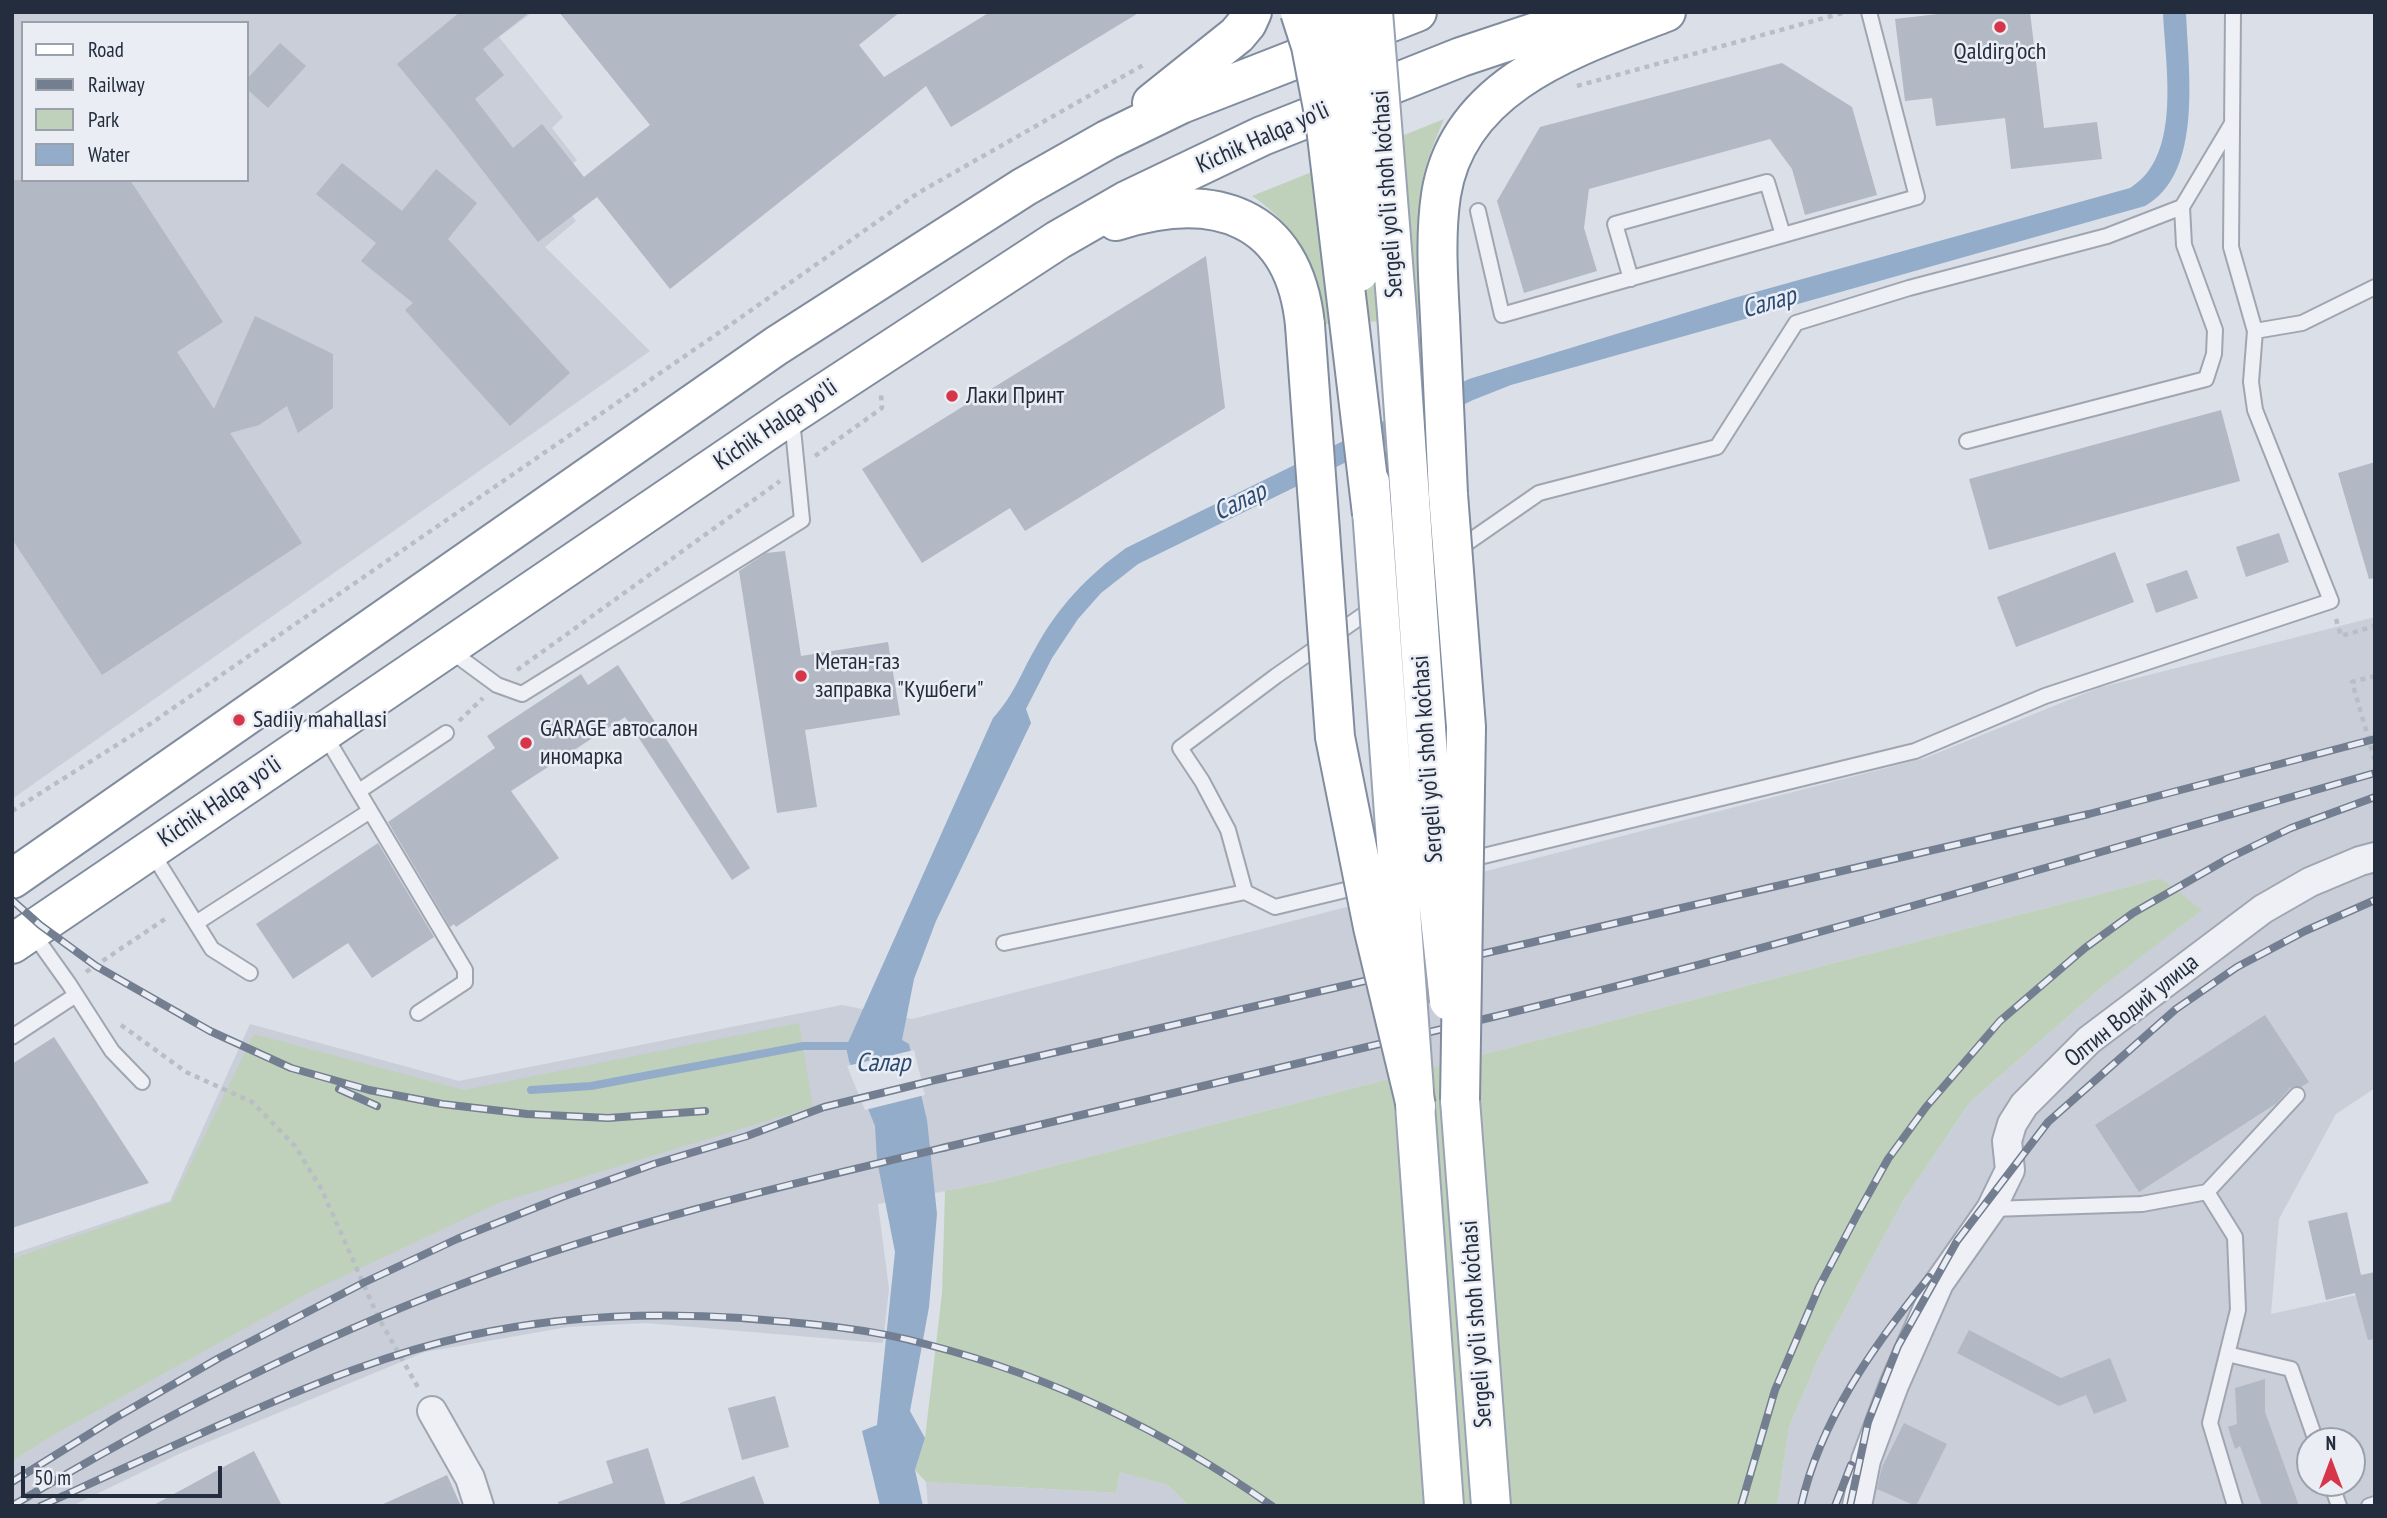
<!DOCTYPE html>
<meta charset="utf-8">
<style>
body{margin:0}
#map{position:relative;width:2387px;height:1518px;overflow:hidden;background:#dbdfe7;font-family:"PT Sans Narrow",sans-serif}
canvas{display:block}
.frame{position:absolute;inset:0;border:14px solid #242d3d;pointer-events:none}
.legend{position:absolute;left:21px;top:21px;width:228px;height:161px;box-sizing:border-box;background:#eaeef4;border:2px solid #9ba1ab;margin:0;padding:9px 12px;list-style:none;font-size:21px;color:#242d3d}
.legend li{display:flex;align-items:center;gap:14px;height:35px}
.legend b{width:35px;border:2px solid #9ba1ab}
.north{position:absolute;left:2296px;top:1427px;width:70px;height:70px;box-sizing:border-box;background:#eaeef4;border:2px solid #9ba1ab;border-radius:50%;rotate:0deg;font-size:19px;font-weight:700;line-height:28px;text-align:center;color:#242d3d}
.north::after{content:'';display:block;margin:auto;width:24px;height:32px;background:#d7354a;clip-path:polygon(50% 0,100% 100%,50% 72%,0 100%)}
.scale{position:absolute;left:21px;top:1466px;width:201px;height:32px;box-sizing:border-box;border:4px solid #242d3d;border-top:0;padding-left:9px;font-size:21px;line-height:24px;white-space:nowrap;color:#242d3d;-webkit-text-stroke:5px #eaeef4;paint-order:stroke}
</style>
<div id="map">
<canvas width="2387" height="1518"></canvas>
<div class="frame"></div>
<ul class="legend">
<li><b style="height:9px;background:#fff"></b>Road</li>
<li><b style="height:9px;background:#737e91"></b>Railway</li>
<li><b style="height:19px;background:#c0d1bb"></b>Park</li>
<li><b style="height:19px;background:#92acca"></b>Water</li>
</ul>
<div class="north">N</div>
<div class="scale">50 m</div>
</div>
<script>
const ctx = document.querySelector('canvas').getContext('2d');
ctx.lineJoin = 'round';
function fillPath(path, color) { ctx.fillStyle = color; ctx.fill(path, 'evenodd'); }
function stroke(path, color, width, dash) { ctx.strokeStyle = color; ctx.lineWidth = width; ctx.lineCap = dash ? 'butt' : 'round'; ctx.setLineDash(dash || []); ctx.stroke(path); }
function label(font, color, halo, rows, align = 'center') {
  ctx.font = font + ' "PT Sans Narrow",sans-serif'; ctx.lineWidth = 5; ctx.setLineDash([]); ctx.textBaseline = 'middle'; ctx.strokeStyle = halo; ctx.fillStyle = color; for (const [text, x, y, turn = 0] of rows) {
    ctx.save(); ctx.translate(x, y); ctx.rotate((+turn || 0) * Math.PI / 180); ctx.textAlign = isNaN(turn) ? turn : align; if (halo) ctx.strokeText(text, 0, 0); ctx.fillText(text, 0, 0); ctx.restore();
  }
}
const built = new Path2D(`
 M12 12H533L499 37 563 117 552 128 577 160 547 184 576 221 545 247 650 351 12 799ZM23 23H247V180H23Z
 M2375 617V1088L2336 1114 2279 1219 2271 1314 2375 1291V1506H1777L1789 1427 1819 1357 1903 1201 1970 1102 2103 986 2201 910 2161 878 992 1182 878 1204 889 1289 883 1342 881 1343 646 1323 568 1327 425 1352 179 1454 72 1506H12V1254L170 1201 250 1024 459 1081 842 1005 912 1019 1925 758 2098 688ZM2310 1441H2352V1483H2310Z
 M1120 1471 1168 1485 1189 1506H928L926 1482 1116 1493Z`);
const green = new Path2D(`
 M1444 119C1438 134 1431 149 1426 165 1413 213 1421 269 1422 319L1326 324C1318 271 1298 226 1252 196Z
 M2161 878 2202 910 2103 986 1970 1102 1903 1201 1819 1357 1789 1427 1777 1506H1189L1168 1485 1120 1472 1116 1493 926 1482 915 1470 925 1438 942 1293 945 1191 992 1182Z
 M799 1023 813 1107 498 1203 310 1292 48 1438 12 1461V1259L172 1202 254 1034 464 1090Z`);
const water = new Path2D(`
 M2163 12H2186C2188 69 2204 173 2145 206L1511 385 1473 400 1138 564 1101 593 1078 619 1052 658 1026 709 1031 723 936 921 914 979 902 1040 909 1044 927 1120 937 1214 929 1307 910 1411 925 1438 915 1470 923 1506H880L862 1431 877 1425 895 1252 877 1160 875 1126 849 1061 846 1047 993 718C1014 695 1020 675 1035 649 1057 608 1088 575 1126 548L1469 379 1734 298 2130 188C2183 156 2165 64 2163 12Z`);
const pier = new Path2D(`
 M914 1050 925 1095 865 1110 847 1066Z`);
const stream = new Path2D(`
 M531 1090 591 1086 803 1046H857`);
const building = new Path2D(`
 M460 12H530L483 49 504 75 475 99 513 148 542 124 584 177 650 125 559 12H900L859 45 884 77 990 12H1140L951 127 926 86 670 289 597 197 538 242 452 131 397 64Z
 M1955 12H2030L2044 128 2097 122 2102 159 2011 169 2005 118 1936 126 1932 98 1905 101 1895 19Z
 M280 43 306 66 268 108 247 89V79Z
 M1782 63 1852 107 1877 195 1805 215 1792 169 1770 139 1589 189 1584 228 1597 271 1524 293 1497 201 1540 127Z
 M342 163 402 211 436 169 477 203 448 239 570 373 510 426 405 310 413 303 361 261 376 243 316 194Z
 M12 180H130L223 322 177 352 214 409 255 316 333 354V408L298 433 287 406 259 425 230 433 302 543 102 675 12 539Z
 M1206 256 1225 408 1025 531 1010 508 922 563 862 469Z
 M2221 410 2240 481 1989 550 1969 479Z
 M2375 462V578L2369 579 2338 473Z
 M2279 533 2289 562 2246 577 2236 547Z
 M785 551 801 656 888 642 900 715 805 730 817 807 777 813 739 571 766 553Z
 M2115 552 2134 602 2016 647 1997 597Z
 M2187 570 2198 598 2156 613 2146 584Z
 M618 665 750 868 732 880 625 717 511 791 559 858 456 927 454 924 450 927 388 822 495 748 487 736 581 674 588 685Z
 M378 843 434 937 372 978 348 943 293 979 256 924Z
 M2265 1015 2309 1082 2301 1087 2295 1086 2290 1088 2277 1103 2139 1192 2095 1125Z
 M54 1037 149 1183 12 1228V1064Z
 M2347 1212 2361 1275 2375 1272V1339L2368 1340 2355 1293 2326 1300 2308 1221Z
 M1969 1330 2061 1378 2110 1358 2127 1401 2094 1414 2086 1395 2059 1406 1957 1353Z
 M2265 1379V1412L2299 1506H2262L2240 1446 2235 1449 2228 1427 2237 1424 2235 1388Z
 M775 1396 789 1447 742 1460 728 1408Z
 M1904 1423 1947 1444 1916 1506 1877 1489 1882 1467Z
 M648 1448 666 1506H559L558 1502 613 1483 606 1461Z
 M254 1451 282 1506H152L227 1465Z
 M447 1475 461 1506H379Z
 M754 1476 765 1506H680V1503Z`);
const path = new Path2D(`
 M1577 86 1846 12
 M815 456 882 408 881 394
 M2336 619 2341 636 2375 626
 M517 670 780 481
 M2375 676 2352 682 2375 761
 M459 721 483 698
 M12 811 150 724 730 325 918 193 1145 64
 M86 972 168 917
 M121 1025 186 1072 252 1102 295 1146 322 1190 378 1317 419 1389`);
const lane = new Path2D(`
 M1478 211 1502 315 1917 197 1869 12
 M1631 279 1615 224 1767 182 1783 235
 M2255 331 2302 323 2375 287
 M1967 441 2206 379 2214 354 2215 330 2184 245 2182 207
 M1418 577 1539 493 1717 447 1796 323 1909 288 2107 236 2182 207 2231 125
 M448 649 497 685 522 694 802 520 792 419
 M323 732 465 970V982L418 1013
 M359 791 446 733
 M151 851 212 949 250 973
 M1467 860 1915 751 2045 696 2331 601 2255 410 2251 382 2255 331 2231 247 2233 12
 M1245 892 1228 830 1202 781 1180 748 1276 676 1376 606
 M196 923 370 811
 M32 932 69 984 112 1051 142 1082
 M1004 943 1245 892 1275 907 1362 886
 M12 1037 76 995
 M2207 1192 2235 1237 2238 1310 2210 1423 2235 1506
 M1991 1209 2142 1204 2207 1192 2297 1095
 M2227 1354 2291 1369 2316 1441
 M2331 1483 2339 1506
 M2369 1506 2375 1504`);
const street = new Path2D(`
 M432 1411 470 1478 479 1506
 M1857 1506 1866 1460 1894 1385 1939 1283 1991 1209 2010 1170 2007 1141 2012 1124 2024 1105 2089 1040 2263 909 2310 882 2360 861 2375 857`);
const primary = new Path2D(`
 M1460 1100 1491 1506`);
const highway = new Path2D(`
 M1152 103 1237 35 1247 23 1252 12
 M1116 221C1213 190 1294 214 1305 325
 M1440 318C1438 277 1435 235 1441 195 1458 84 1575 47 1666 12
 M12 879 776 346 1024 187 1107 140 1181 104 1417 12
 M12 944 792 414 1058 240 1126 201 1262 136 1461 57 1596 12`);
const rail = new Path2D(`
 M12 900 40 925 96 966 210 1031 291 1068 369 1090 442 1104 527 1114 608 1118 705 1111
 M339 1089 377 1106
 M12 1482 115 1418 219 1358 363 1283 457 1239 562 1197 654 1164 747 1136 824 1107 935 1080 2089 814 2375 739
 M12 1506C154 1421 305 1343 459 1285 618 1224 786 1185 951 1146 1133 1103 1315 1059 1497 1016 1792 945 2083 856 2375 773
 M41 1506C109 1475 176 1444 245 1414 316 1383 390 1353 467 1336 557 1316 649 1312 741 1318 804 1323 869 1328 929 1345 1053 1377 1167 1432 1272 1506
 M1741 1506 1775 1390 1819 1287 1858 1213 1888 1159 1926 1107 2000 1021 2085 948 2133 913 2229 858 2291 828 2375 797
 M1801 1506C1820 1420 1875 1344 1929 1277
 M1835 1506 1851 1465
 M1850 1506 1868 1422 1898 1346 1957 1241 2048 1122 2176 1009 2237 967 2305 931 2375 900`);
const primaryBridge = new Path2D(`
 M1337 12 1354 173 1359 272
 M1373 12 1397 313 1438 899 1449 1001
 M1370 482 1444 1506`);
const highwayBridge = new Path2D(`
 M1300 12 1311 46 1325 119 1372 514
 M1440 318 1448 494 1466 727 1460 1100
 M1305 325 1335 737 1373 927 1416 1106`);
const markers = [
 [2000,27,7,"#d7354a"],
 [952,396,7,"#d7354a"],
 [801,676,7,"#d7354a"],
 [239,720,7,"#d7354a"],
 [526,743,7,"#d7354a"]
];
const poiNames = [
 ["Qaldirg'och",2000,52,"center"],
 ["Лаки Принт",966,396],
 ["Метан-газ",815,662],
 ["заправка \"Кушбеги\"",815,690],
 ["Sadiiy mahallasi",253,720],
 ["GARAGE автосалон",540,729],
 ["иномарка",540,757]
];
const streetNames = [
 ["Kichik Halqa yo'li",1263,138,-24],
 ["Sergeli yo‘li shoh ko‘chasi",1388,194,-94],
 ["Kichik Halqa yo'li",776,425,-34],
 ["Sergeli yo‘li shoh ko‘chasi",1428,759,-94],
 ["Kichik Halqa yo'li",220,802,-34],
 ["Олтин Водий улица",2132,1011,-39],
 ["Sergeli yo‘li shoh ko‘chasi",1477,1324,-94]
];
const waterNames = [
 ["Салар",1769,303,-16],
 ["Салар",1240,502,-26],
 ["Салар",883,1064]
];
fillPath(built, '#c9ced9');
fillPath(green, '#c0d1bb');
fillPath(water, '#92acca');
fillPath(pier, '#dbdfe7');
stroke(stream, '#92acca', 8);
fillPath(building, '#b2b8c4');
stroke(lane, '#a0a6b1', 18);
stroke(street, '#a0a6b1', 32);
stroke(primary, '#99a3b3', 42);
stroke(highway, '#818c9e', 42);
stroke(path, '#b9bdc5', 4.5, [5, 5]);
stroke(lane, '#eef0f5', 14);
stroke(street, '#eef0f5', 28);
stroke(primary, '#fff', 38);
stroke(highway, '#fff', 38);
stroke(rail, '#737e91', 8);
stroke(rail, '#eaeef4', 5, [16]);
stroke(primaryBridge, '#99a3b3', 42, []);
stroke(highwayBridge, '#818c9e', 42, []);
stroke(primaryBridge, '#fff', 38);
stroke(highwayBridge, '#fff', 38);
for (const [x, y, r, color] of markers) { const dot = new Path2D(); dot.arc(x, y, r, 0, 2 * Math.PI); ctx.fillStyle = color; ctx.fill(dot); stroke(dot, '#eaeef4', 2.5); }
label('24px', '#242d3d', '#eaeef4', poiNames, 'left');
label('24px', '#242d3d', '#eaeef4', streetNames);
label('italic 26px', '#2c4b74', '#eaeef4', waterNames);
</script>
